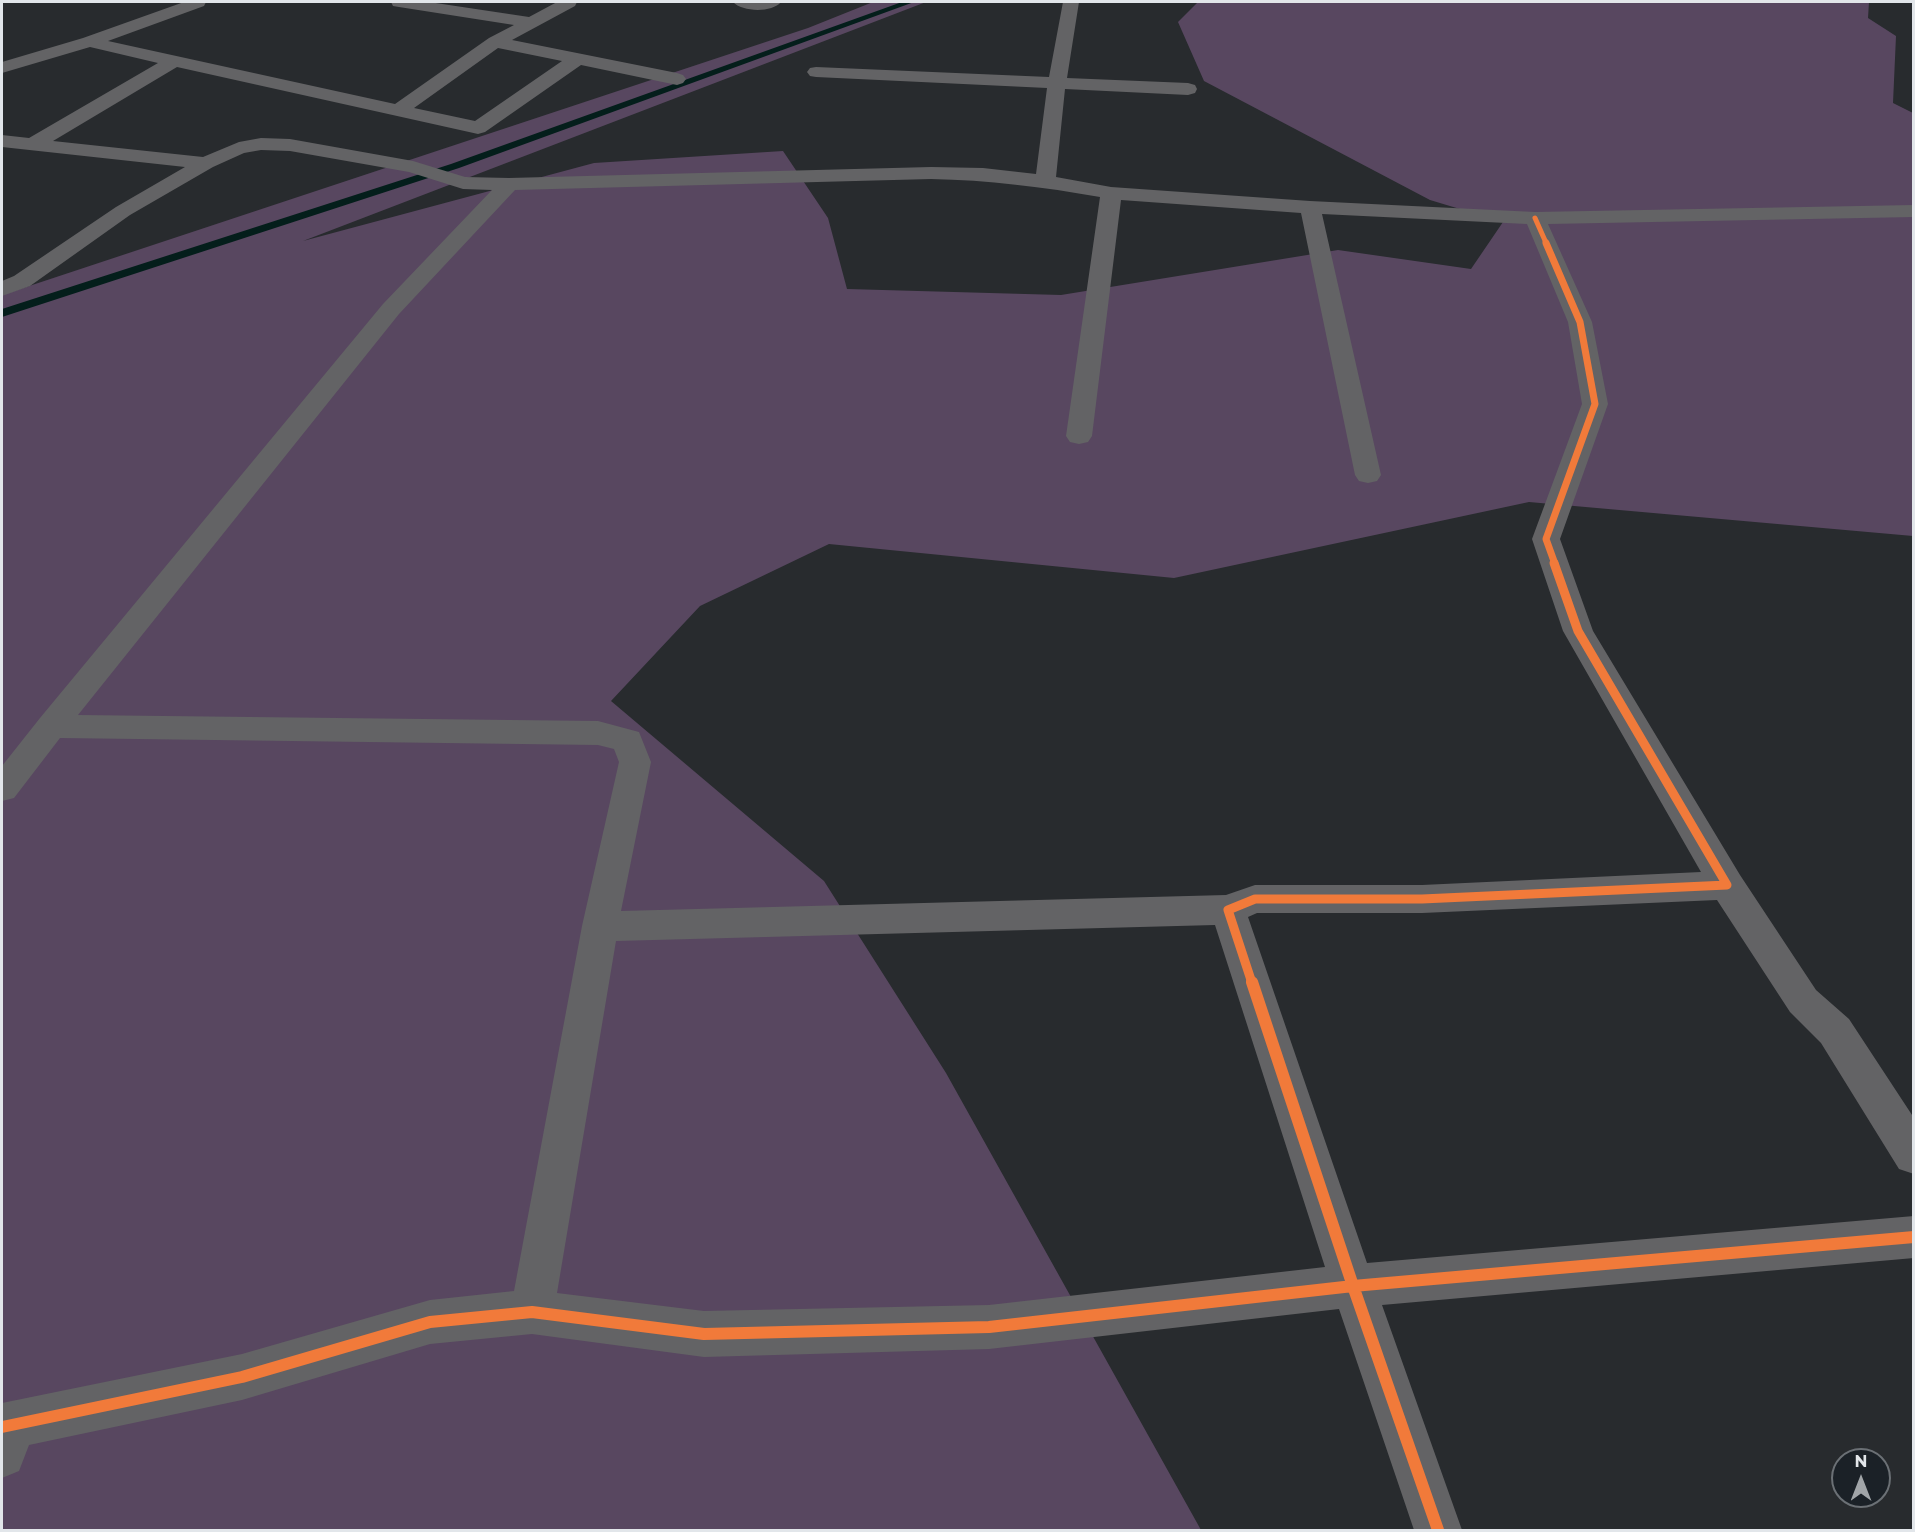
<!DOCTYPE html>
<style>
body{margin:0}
#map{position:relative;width:1915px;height:1532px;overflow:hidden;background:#282b2e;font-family:Montserrat,sans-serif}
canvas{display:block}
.frame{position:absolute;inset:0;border:3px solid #e2e6ea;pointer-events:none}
.north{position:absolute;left:1831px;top:1448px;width:60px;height:60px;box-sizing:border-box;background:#1b2127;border:2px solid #6b7075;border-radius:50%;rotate:0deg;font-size:16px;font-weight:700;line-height:24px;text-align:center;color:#e2e6ea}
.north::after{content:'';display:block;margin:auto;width:21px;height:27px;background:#a1a5a8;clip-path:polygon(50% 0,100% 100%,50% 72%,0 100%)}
</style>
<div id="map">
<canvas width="1915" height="1532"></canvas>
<div class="frame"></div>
<div class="north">N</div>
</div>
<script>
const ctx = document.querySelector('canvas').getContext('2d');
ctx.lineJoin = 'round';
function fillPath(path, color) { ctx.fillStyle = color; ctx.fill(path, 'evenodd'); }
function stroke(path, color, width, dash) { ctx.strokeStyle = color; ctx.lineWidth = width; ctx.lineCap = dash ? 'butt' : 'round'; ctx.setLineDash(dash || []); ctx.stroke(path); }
const green = new Path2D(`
 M873 2H926L303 241 594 163 783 151 828 218 847 289 1061 295 1338 250 1471 269 1503 222 1430 200 1204 81 1178 22 1198 2H1869L1868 18 1896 36 1893 103 1913 113V536L1529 502 1174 578 829 544 700 606 611 701 824 881 946 1073 1201 1530H2V295L808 28Z`);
const stream = new Path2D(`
 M902 2H914L459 168 2 317V309L451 164Z`);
const minor = new Path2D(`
 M184 2H206L204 6 108 41 395 104 489 38 514 25 399 7 393 6 391 2H429L529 17 557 2H577L575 6 512 40 677 73 683 75 686 79 683 83 677 85 581 65 485 132 478 134 177 67 53 141 203 157 239 142 261 138 290 139 413 161 465 177 509 178 931 167 983 168 1036 174 1047 88 816 77 810 76 807 72 810 68 816 67 1049 77 1063 2H1079L1067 78 1188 83 1195 85 1197 89 1195 93 1188 95 1065 89 1056 177 1111 187 1310 201 1535 212 1914 205V217L1548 224 1592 322 1608 404 1560 539 1593 631 1740 875 1816 990 1849 1019 1914 1118V1174L1899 1169 1821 1043 1790 1012 1717 900 1422 913H1257L1248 917 1367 1263 1914 1216V1258L1382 1305 1462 1530H1414L1339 1309 989 1349 704 1357 532 1334 430 1344 242 1400 29 1445 19 1471 2 1478V1403L242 1354 430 1300 514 1291 582 926 619 762 614 749 598 745 60 738 14 798 2 801V766L40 718 383 304 492 190 463 189 409 172 290 151 261 150 244 153 213 167 130 215 30 286 2 296V281L14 276 116 207 185 167 2 147V135L29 138 158 63 90 47 2 73V62L83 38ZM498 48 562 61 475 121 414 108ZM931 179C988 180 1043 187 1100 197L1066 436 1070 442 1079 444 1088 442 1092 436 1121 200 1301 213 1355 475 1359 481 1368 483 1377 481 1381 475 1322 214 1527 224 1568 322 1582 404 1532 539 1563 631 1701 872 1422 885H1255L1226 895 621 911 651 762 639 732 598 721 78 715 399 314 515 190ZM1215 925 1325 1267 989 1305 704 1311 557 1293 616 941Z
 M733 2H781C772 13 742 12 733 2Z`);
const cyclewayFar3 = new Path2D(`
 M1535 218 1547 245`);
const cyclewayFar2 = new Path2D(`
 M1546 243 1580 322 1595 404 1546 539 1555 564`);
const cyclewayFar1 = new Path2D(`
 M1252 983 1228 910 1255 899H1422L1727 885 1578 631 1554 563`);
const cycleway = new Path2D(`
 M1252 982 1353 1286 1438 1530
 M2 1427 242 1377 430 1322 532 1312 704 1334 989 1327 1353 1286 1914 1237`);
fillPath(green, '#584760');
fillPath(stream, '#041e1b');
fillPath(minor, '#636365');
stroke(cyclewayFar3, '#f17a3a', 5);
stroke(cyclewayFar2, '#f17a3a', 7);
stroke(cyclewayFar1, '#f17a3a', 9);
stroke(cycleway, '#f17a3a', 12);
</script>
